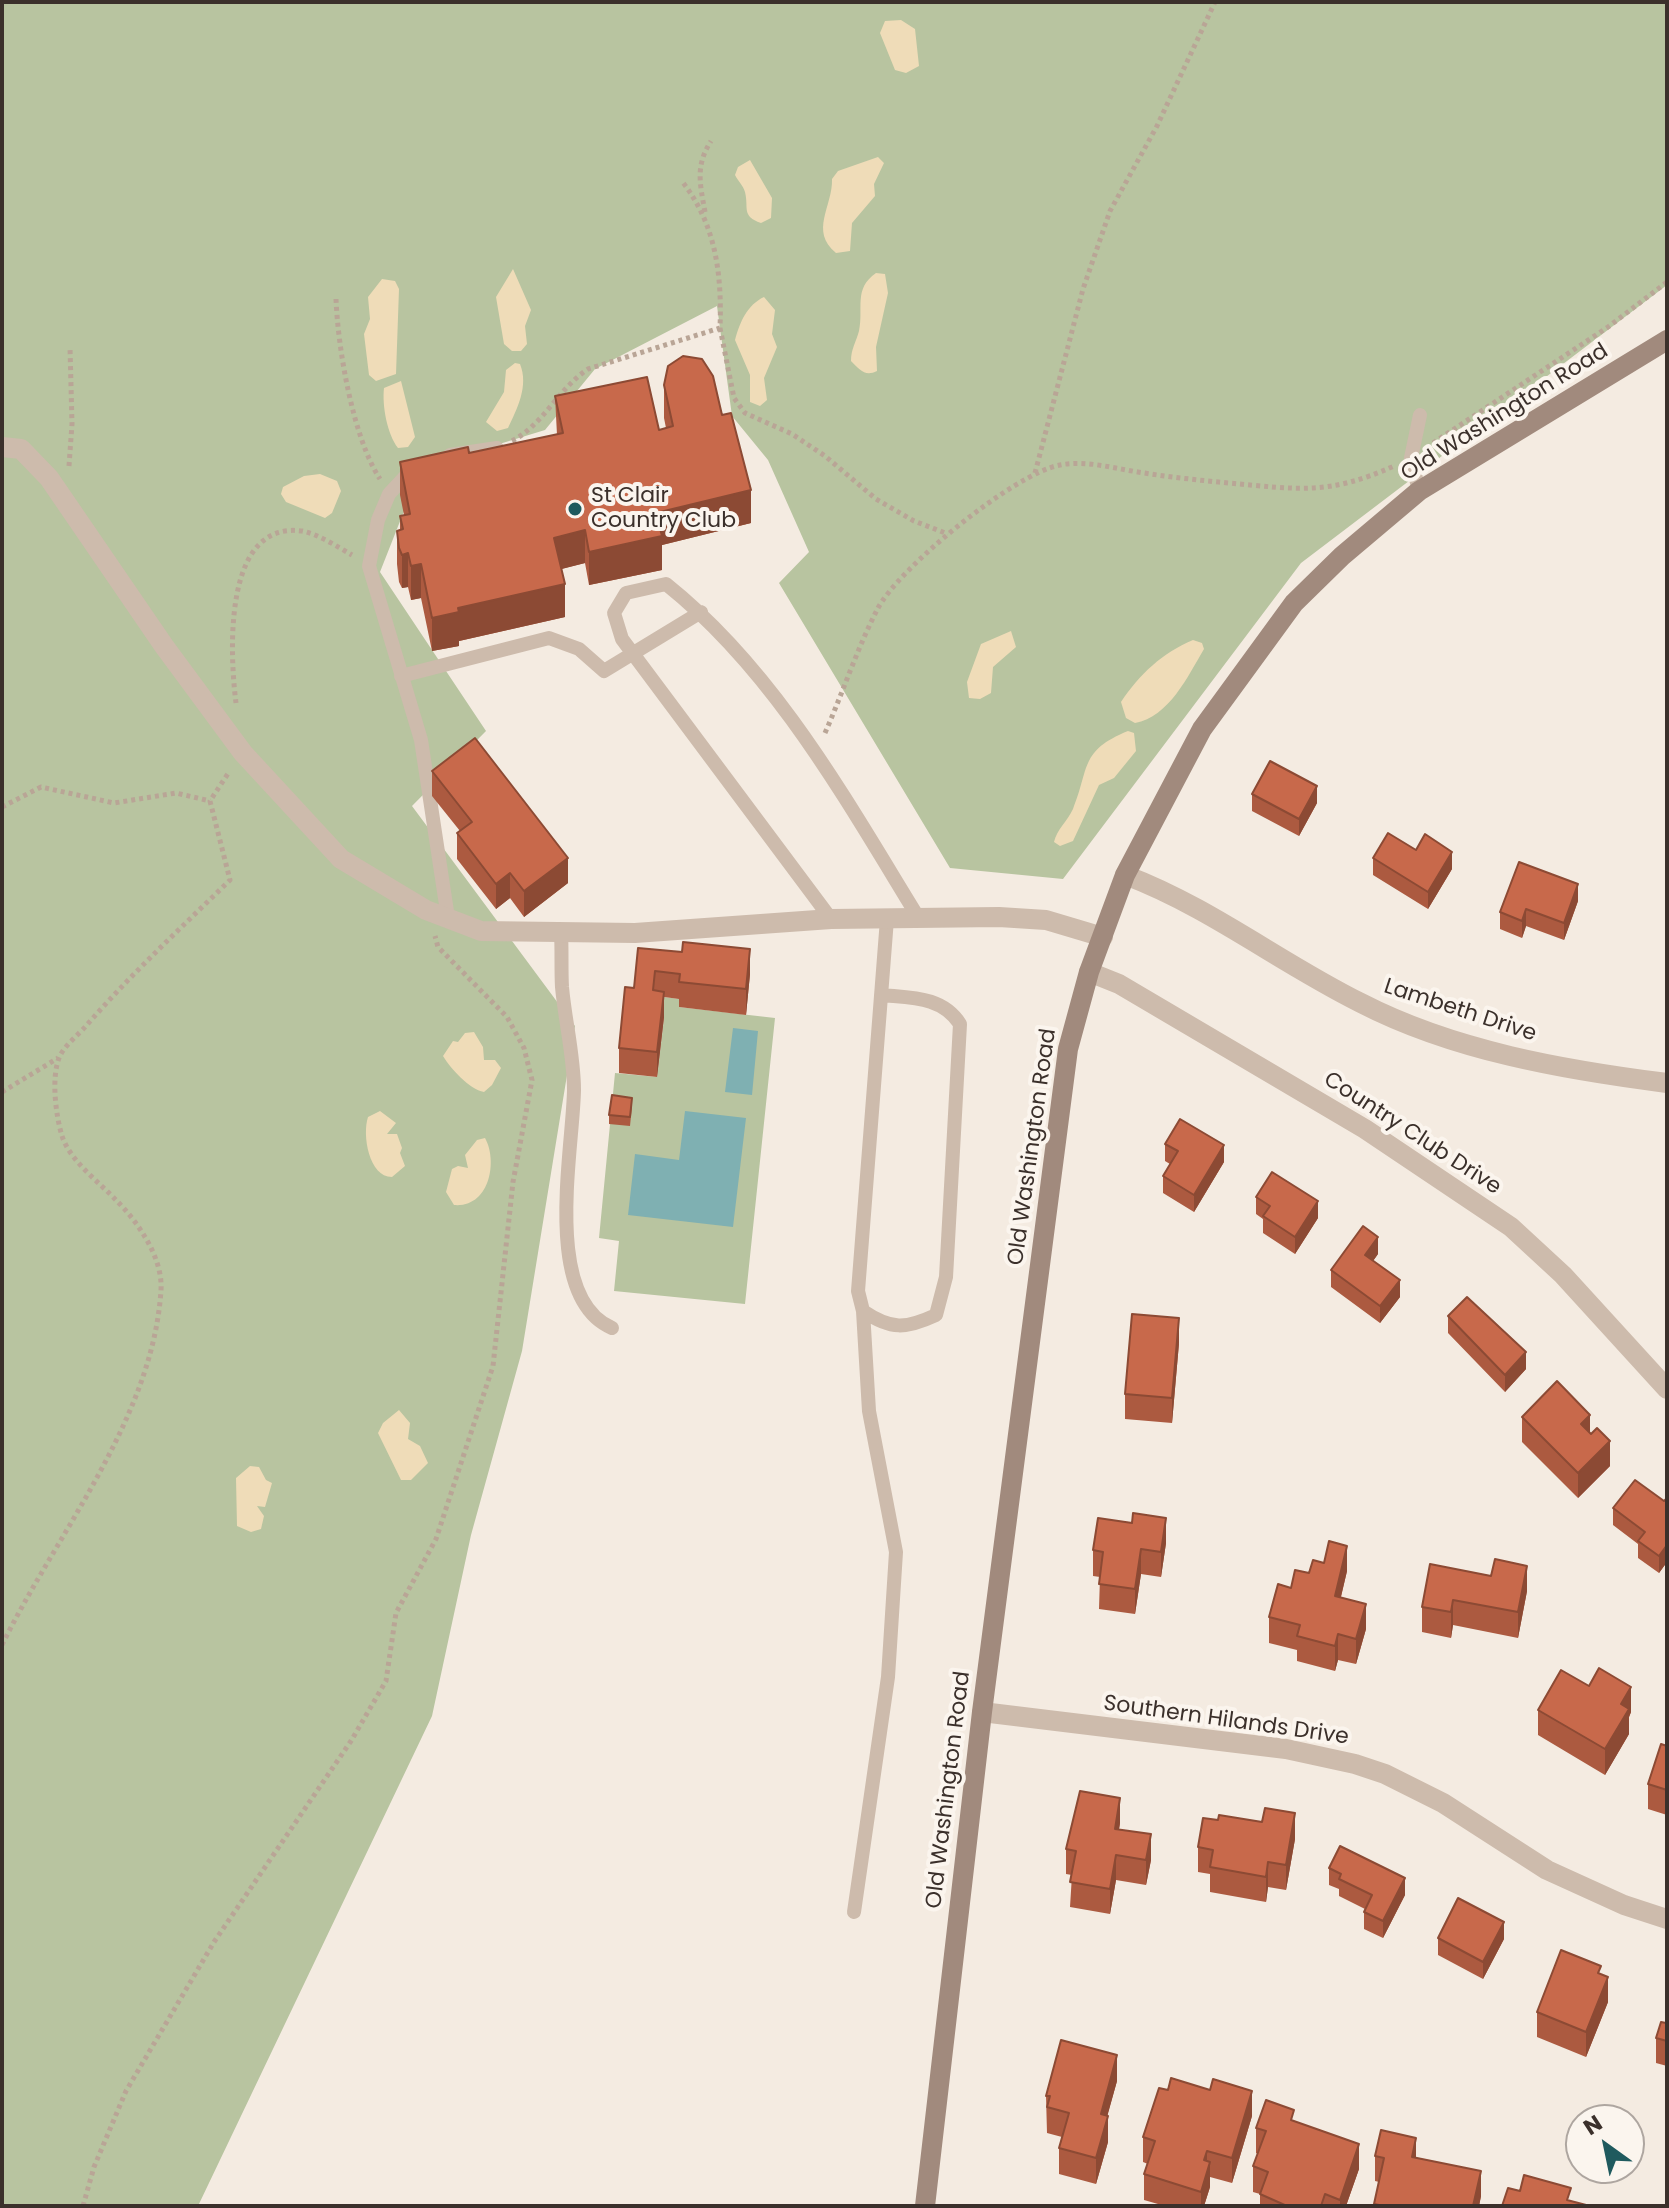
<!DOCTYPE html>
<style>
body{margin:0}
#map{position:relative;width:1669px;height:2208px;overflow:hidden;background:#f4ebe1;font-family:Poppins,sans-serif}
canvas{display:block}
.frame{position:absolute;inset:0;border:4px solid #3b302b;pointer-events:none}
.north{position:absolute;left:1565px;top:2104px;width:80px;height:80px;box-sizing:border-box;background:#fbf5ee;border:2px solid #aea6a0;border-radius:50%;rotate:327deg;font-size:22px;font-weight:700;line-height:32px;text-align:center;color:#3b302b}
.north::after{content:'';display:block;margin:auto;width:28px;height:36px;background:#1f5a5e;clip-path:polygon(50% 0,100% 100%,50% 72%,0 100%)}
</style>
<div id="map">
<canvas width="1669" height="2208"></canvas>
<div class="frame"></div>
<div class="north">N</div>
</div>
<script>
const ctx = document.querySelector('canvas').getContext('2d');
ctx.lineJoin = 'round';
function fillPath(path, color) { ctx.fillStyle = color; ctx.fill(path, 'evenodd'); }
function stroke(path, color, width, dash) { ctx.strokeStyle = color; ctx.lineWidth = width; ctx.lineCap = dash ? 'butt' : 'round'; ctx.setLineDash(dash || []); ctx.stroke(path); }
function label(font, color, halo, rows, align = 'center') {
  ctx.font = font + ' Poppins,sans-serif'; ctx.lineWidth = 8; ctx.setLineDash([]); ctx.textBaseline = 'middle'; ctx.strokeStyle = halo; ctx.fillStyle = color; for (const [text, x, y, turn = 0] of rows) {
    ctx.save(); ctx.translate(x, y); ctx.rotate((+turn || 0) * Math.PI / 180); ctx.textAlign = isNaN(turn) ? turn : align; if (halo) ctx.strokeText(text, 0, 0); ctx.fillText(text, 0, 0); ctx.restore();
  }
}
const green = new Path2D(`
 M2 2H1667V285L1301 563 1063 879 950 868 779 583 809 552 768 460 732 416 717 306 595 369 545 430 421 468 380 572 486 731 412 806 575 1026 522 1351 471 1535 432 1716 198 2206H2Z
 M655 996 680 999 679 1007 775 1018 745 1304 614 1291 619 1241 599 1238 615 1073 657 1077 664 1018Z`);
const sand = new Path2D(`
 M901 20 915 29 919 66 906 73 895 70 880 33 885 21Z
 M878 157 884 163 874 184 875 196 852 223 850 251 836 253C809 231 833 206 832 179L838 171Z
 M750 160 772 198 771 218 761 223C741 216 749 208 745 192 743 185 738 181 735 175L738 167Z
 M513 269 531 310 525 326 527 344 521 351H512L504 344 496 297Z
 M876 273 885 274 888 293 876 347 877 371C865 377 860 370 851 361 851 349 856 342 859 331 864 308 853 289 876 273Z
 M382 279 395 281 399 289 396 374 376 381 369 375 364 334 370 319 368 297Z
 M764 297 775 310 772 334 777 347 764 378 767 400 760 406 750 402V375L735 340C740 322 747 305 764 297Z
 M515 363 520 364C529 386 517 409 508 428L497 431 486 422 504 392 506 370Z
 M401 381 415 437 408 447 398 448C387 434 382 405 384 388Z
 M320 474 337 481 341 491 332 513 325 518 286 502 281 494 283 487 304 476Z
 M1011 631 1016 647 993 667 991 693 980 699 969 698 967 682 981 644Z
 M1193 640 1202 643 1204 649C1188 676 1169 717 1135 723L1126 718 1121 702C1140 674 1162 653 1193 640Z
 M1128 731 1134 733 1136 751 1114 778 1099 785 1073 841 1060 846 1054 842C1057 829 1067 822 1073 809 1090 768 1079 751 1128 731Z
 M474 1032 483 1047 484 1060H495L501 1068 492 1085 484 1092C469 1089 451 1069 443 1056L453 1041 458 1042 465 1033Z
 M380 1111 396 1123 387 1134H397L402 1148 400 1153 405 1166 392 1177C369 1177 362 1135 368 1117Z
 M485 1138C498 1161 490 1208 454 1205L446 1192 452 1169 458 1166 468 1168 465 1155 477 1140Z
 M399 1410 410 1423 408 1439 420 1446 428 1463 411 1480H401L378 1433 383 1423Z
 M250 1466 259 1467 266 1480 272 1483 265 1507 257 1506 264 1516 261 1529 251 1532 237 1526 236 1478Z`);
const water = new Path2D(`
 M733 1028 758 1031 752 1095 725 1092Z
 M685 1111 746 1118 733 1227 628 1215 635 1154 679 1160Z`);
const path = new Path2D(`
 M705 212C700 184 695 166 711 141
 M336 299C338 349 353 438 380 479
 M720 328 734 398 745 413 792 434 825 456 876 499 914 521 948 534
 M512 441C544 424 558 389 588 369L720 328C722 274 716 224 681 180
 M1433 443 1608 327 1667 282
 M69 466 72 424 70 347
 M1035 473 1083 289 1110 211 1157 126 1215 2
 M236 703C230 656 222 520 302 531 318 534 338 547 352 555
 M825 733C843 692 857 649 877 610 897 569 1015 473 1060 465 1086 460 1112 468 1138 472 1168 477 1198 480 1228 483 1298 489 1327 496 1394 466
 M2 807 41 787 114 803 176 793 210 801
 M2 1092 58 1058
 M2 1645C57 1533 153 1418 161 1290 163 1258 138 1222 116 1200 99 1182 70 1161 62 1136 56 1116 51 1079 59 1058 63 1047 78 1035 86 1026 131 974 181 928 230 880L210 801 229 772
 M83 2206 94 2167 126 2091 214 1942 351 1741 386 1681 396 1613 436 1539 493 1366 513 1182 532 1080 524 1048 507 1017 438 947 435 936`);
const lane = new Path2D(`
 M450 455 497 448
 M415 466 389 494 378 520 369 566 421 740 448 918
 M1419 491 1411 458 1420 415
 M401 676 549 638 579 649 604 671 701 612
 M831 919 622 639 614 613 626 593 666 584C775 671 846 800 918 917
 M561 932C562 950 561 969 562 987 565 1021 574 1056 574 1090 573 1151 542 1298 612 1328
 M881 995C911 998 942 996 960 1024L946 1277 936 1315C906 1329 891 1330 863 1311L858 1291 887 919
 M854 1912 888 1677 896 1552 869 1411 863 1311`);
const street = new Path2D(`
 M2 447 21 449 49 478 164 646 243 753 341 859 426 910 481 931 635 933 831 919 999 917 1046 920 1103 937
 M1125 875C1210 907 1280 963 1361 1003 1454 1051 1565 1070 1667 1083
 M1089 972 1119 984 1365 1129 1511 1227 1563 1275 1667 1389
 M982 1712 1286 1749 1355 1764 1385 1774 1443 1803 1547 1870 1624 1905 1667 1919`);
const secondary = new Path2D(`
 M925 2206 982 1712 1068 1049 1089 972 1125 875 1202 729 1294 603 1342 556 1419 491 1667 340`);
const wall = new Path2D(`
 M664 385 722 415 751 523 662 545V570L589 585 585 563 561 569 565 617 459 641V646L432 651 421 598 411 600 408 587 402 588 399 582 397 564V531L400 530V516L404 515 400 495V462L469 453 557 435 555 396 659 430 666 428 664 418Z
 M432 771 568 883 524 917 510 898 496 909 457 859V833L460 831 432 796Z
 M1252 794 1317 803 1299 836 1252 811Z
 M1416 850 1452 869 1428 909 1373 875V858Z
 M1578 901 1564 940 1526 926 1522 938 1500 929V912Z
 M638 948 750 974 746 1015 679 1007V999L664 997V1017L657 1077 619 1073V1048L634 988Z
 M632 1106 630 1126 609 1124V1115Z
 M1165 1144 1224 1162 1194 1212 1163 1193V1176L1170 1164 1165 1161Z
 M1256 1197 1318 1218 1295 1254 1263 1233V1219L1256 1214Z
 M1378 1254 1373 1261 1400 1297 1380 1323 1331 1287V1270Z
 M1448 1316 1526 1369 1505 1392 1448 1333Z
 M1179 1343 1172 1423 1125 1419V1394Z
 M1522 1417 1590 1433 1610 1466 1578 1498 1522 1442Z
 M1667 1498V1562L1659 1573 1638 1558V1544L1613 1525V1508L1664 1501Z
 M1166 1543 1161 1577 1141 1574 1135 1614 1099 1609 1100 1577 1093 1576V1550Z
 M1430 1564 1527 1591 1518 1638 1453 1625 1451 1638 1422 1632V1607Z
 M1347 1571 1341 1597 1366 1629 1356 1664 1338 1660 1335 1671 1297 1661V1650L1269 1643V1617L1291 1588 1309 1573Z
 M1538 1710 1631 1712 1629 1717V1734L1605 1775 1538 1735Z
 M1667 1746V1815L1648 1809V1784Z
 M1120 1823 1119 1829 1151 1860 1146 1885 1116 1880 1110 1914 1070 1907 1072 1875 1066 1874V1849Z
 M1295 1839 1286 1890 1268 1887 1266 1902 1210 1892V1874L1198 1872V1847Z
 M1329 1868 1405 1895 1383 1938 1364 1929V1912L1365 1909 1339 1896V1889L1329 1885Z
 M1438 1938 1504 1939 1483 1979 1438 1955Z
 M1601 1974 1608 2002 1586 2057 1537 2037V2012Z
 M1667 2019V2075V2066L1656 2063V2038Z
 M1117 2081 1107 2116 1108 2142 1096 2184 1059 2174V2148L1062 2137 1047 2133 1046 2096Z
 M1252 2116 1232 2183 1210 2177V2187L1204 2206H1165L1144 2200V2174L1148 2164 1143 2162V2137Z
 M1294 2122 1359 2169 1346 2206H1260V2194L1253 2192V2166L1258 2154 1256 2153V2128Z
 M1375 2156 1416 2158 1481 2196 1479 2206H1374L1379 2182 1375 2181Z`);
const shadedWall = new Path2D(`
 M751 490V523L662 545V570L589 585V552L656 513Z
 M585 530V563L554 571V538Z
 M408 553V587L402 588V555Z
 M421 564V598L411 600V566Z
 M565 584V617L459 641V646L432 651V618L458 608Z
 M1317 786V803L1299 836V819Z
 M1452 852V869L1428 909V892Z
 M568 858V883L524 917V891Z
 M510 873V898L496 909V884Z
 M1578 884V901L1564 940V923Z
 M1526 909V926L1522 938V921Z
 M750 949V974L746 1015V989Z
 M664 992V1017L657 1077V1052Z
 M1224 1145V1162L1194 1212V1195Z
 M1318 1201V1218L1295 1254V1237Z
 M1378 1237V1254L1365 1272V1255Z
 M1400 1280V1297L1380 1323V1306Z
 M1179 1318V1343L1172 1423V1398Z
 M1526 1352V1369L1505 1392V1375Z
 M1590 1415V1440L1581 1424Z
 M1610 1441V1466L1578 1498V1473Z
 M1166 1518V1543L1161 1577V1552Z
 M1667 1545V1562L1659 1573V1556Z
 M1347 1546V1571L1335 1621V1596Z
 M1141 1549V1574L1135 1614V1589Z
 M1527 1566V1591L1518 1638V1612Z
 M1453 1600V1625L1451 1638V1612Z
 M1366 1604V1629L1356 1664V1639Z
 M1338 1634V1660L1335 1671V1646Z
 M1631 1687V1712L1629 1717V1734L1605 1775V1749L1621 1704Z
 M1120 1798V1823L1115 1854V1829Z
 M1295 1813V1839L1286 1890V1865Z
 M1151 1834V1860L1146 1885V1860Z
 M1116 1855V1880L1110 1914V1889Z
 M1268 1862V1887L1266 1902V1877Z
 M1405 1878V1895L1383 1938V1921Z
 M1504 1922V1939L1483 1979V1962Z
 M1608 1977V2002L1586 2057V2032Z
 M1117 2055V2081L1101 2139V2114Z
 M1252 2091V2116L1232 2183V2158Z
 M1108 2116V2142L1096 2184V2158Z
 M1416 2138V2163L1412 2157Z
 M1359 2144V2169L1346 2206H1340V2200Z
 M1207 2151V2172L1210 2162V2187L1204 2206H1201V2192L1204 2160Z
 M1481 2171V2196L1479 2206H1473Z`);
const building = new Path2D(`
 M683 356 702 359 713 376 722 415 731 413 751 490 656 513 662 536 589 552 585 530 554 538 565 584 458 608 459 612 432 618 421 564 411 566 408 553 402 555 399 548 397 531 403 529 400 516 410 514 400 462 468 447 469 453 563 433 555 396 647 377 659 430 673 426 664 385 668 366Z
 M475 738 568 858 524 891 510 873 496 884 457 833 472 822 432 771Z
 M1270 761 1317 786 1299 819 1252 794Z
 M1388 833 1416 850 1425 834 1452 852 1428 892 1373 858Z
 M1519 862 1578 884 1564 923 1526 909 1522 921 1500 912Z
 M683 942 750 949 746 989 679 982 680 974 655 971 653 990 664 992 657 1052 619 1048 625 987 634 988 638 948 682 952Z
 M612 1095 632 1098 630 1117 609 1115Z
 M1180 1119 1224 1145 1194 1195 1163 1176 1178 1151 1165 1144Z
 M1272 1172 1318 1201 1295 1237 1263 1216 1270 1206 1256 1197Z
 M1363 1226 1378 1237 1365 1255 1400 1280 1380 1306 1331 1270Z
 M1467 1297 1526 1352 1505 1375 1448 1316Z
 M1132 1314 1179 1318 1172 1398 1125 1394Z
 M1557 1381 1590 1415 1581 1424 1591 1434 1597 1428 1610 1441 1578 1473 1522 1417Z
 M1635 1480 1664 1501 1667 1498V1545L1659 1556 1638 1541 1645 1532 1613 1508Z
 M1133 1513 1166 1518 1161 1552 1141 1549 1135 1589 1099 1584 1103 1552 1093 1550 1098 1518 1132 1523Z
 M1329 1541 1347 1546 1335 1596 1366 1604 1356 1639 1338 1634 1335 1646 1297 1636 1300 1625 1269 1617 1278 1584 1291 1588 1295 1570 1309 1573 1313 1560 1324 1563Z
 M1495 1559 1527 1566 1518 1612 1453 1600 1451 1612 1422 1607 1430 1564 1491 1576Z
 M1599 1668 1631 1687 1621 1704 1629 1709 1605 1749 1538 1710 1561 1670 1589 1686Z
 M1661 1744 1667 1746V1790L1648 1784Z
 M1080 1791 1120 1798 1115 1829 1151 1834 1146 1860 1116 1855 1110 1889 1070 1882 1076 1851 1066 1849Z
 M1265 1808 1295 1813 1286 1865 1268 1862 1266 1877 1210 1867 1213 1850 1198 1847 1203 1818 1218 1820 1219 1815 1262 1822Z
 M1340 1846 1405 1878 1383 1921 1364 1912 1372 1895 1339 1879 1341 1874 1329 1868Z
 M1458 1898 1504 1922 1483 1962 1438 1938Z
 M1561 1950 1601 1966 1598 1973 1608 1977 1586 2032 1537 2012Z
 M1667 2019V2041L1656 2038 1661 2022 1666 2023Z
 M1061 2040 1117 2055 1101 2114 1108 2116 1096 2158 1059 2148 1069 2113 1047 2107 1050 2096H1046Z
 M1171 2078 1210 2090 1213 2079 1252 2091 1232 2158 1207 2151 1204 2160 1210 2162 1201 2192 1144 2174 1155 2141 1143 2137 1159 2088 1168 2090Z
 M1266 2100 1294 2110 1291 2120 1359 2144 1340 2200 1325 2194 1321 2206H1287L1260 2194 1268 2172 1253 2166 1266 2131 1256 2128Z
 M1381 2130 1416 2138 1412 2157 1481 2171 1473 2206H1384L1374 2204 1384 2158 1375 2156Z
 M1524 2175 1571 2188 1567 2200 1590 2206H1502L1508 2188 1520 2191Z`);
const markers = [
 [575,509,8,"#1f5a5e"]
];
const streetNames = [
 ["Old Washington Road",1505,413,-32],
 ["Lambeth Drive",1460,1011,18],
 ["Country Club Drive",1412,1134,33],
 ["Old Washington Road",1033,1147,-82],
 ["Southern Hilands Drive",1226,1721,8],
 ["Old Washington Road",949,1790,-83]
];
const poiNames = [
 ["St Clair",591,496],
 ["Country Club",591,521]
];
fillPath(green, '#b8c4a0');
fillPath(sand, '#efdcb8');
fillPath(water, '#7fb0b2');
stroke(path, '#b9a596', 5, [4, 4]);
stroke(lane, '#cdbbac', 14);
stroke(street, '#cdbbac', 20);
stroke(secondary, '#a18a7d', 20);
fillPath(wall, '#ac5a40');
fillPath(shadedWall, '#8c4a34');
fillPath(building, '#c8694b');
stroke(building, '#8c4a34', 2);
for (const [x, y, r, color] of markers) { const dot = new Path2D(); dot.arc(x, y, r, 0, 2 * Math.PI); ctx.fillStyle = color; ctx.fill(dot); stroke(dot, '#fbf5ee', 3); }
label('22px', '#3b302b', '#fbf5ee', streetNames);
label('22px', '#3b302b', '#fbf5ee', poiNames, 'left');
</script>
